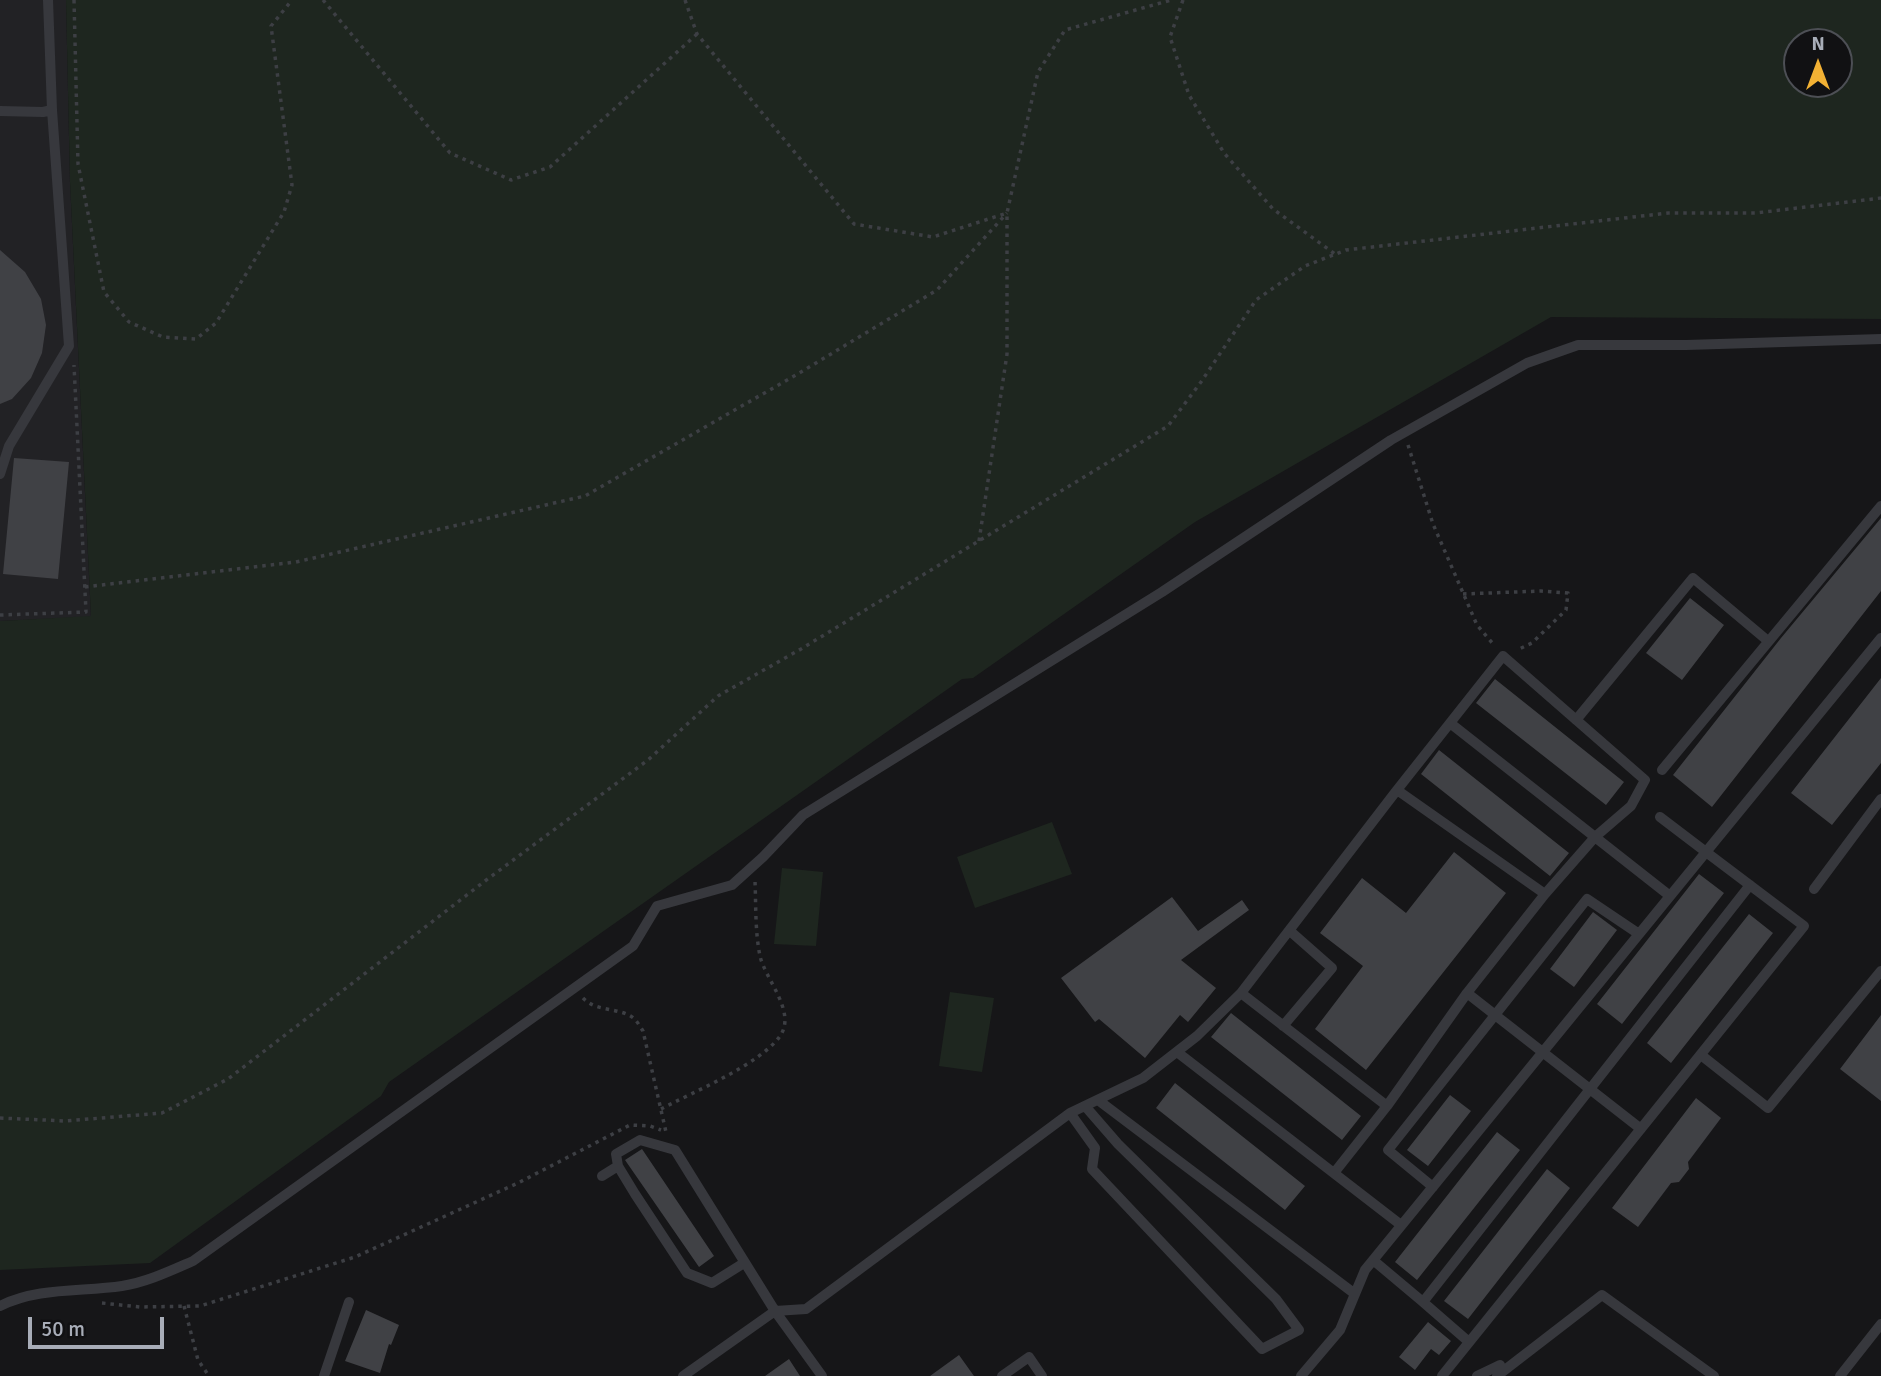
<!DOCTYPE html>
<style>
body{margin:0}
#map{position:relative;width:1881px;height:1376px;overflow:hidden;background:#161618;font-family:Signika,sans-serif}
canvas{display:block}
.north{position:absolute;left:1783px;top:28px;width:70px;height:70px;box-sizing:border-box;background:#111113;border:2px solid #4d4f55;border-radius:50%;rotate:0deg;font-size:19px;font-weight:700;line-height:28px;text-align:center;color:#a8adb8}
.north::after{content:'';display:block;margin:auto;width:24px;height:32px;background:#f2b134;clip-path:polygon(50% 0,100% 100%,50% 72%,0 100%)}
.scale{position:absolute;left:28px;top:1317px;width:136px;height:32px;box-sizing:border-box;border:4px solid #a8adb8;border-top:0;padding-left:9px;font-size:21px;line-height:24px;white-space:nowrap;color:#a8adb8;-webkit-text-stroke:5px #111113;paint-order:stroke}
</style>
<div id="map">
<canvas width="1881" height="1376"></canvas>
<div class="north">N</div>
<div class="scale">50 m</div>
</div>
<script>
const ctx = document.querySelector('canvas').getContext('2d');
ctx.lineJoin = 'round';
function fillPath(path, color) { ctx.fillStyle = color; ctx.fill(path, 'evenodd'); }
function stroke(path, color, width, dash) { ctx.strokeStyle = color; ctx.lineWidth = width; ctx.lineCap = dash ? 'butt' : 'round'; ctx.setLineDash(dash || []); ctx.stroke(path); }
const built = new Path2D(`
 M0 0H66L70 182 91 617 0 621Z`);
const green = new Path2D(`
 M66 0H1881V319L1551 317 1195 522 973 678 962 679 389 1082 381 1096 150 1263 0 1270V621L91 616 70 182ZM1797 42H1839V84H1797Z
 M1052 822 1072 874 975 908 957 857Z
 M782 868 823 872 816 946 774 944Z
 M950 992 994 998 982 1072 939 1066Z`);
const building = new Path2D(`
 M0 250 25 272 41 299 46 325 42 353 31 378 12 399 0 404Z
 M14 458 69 462 58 579 3 574Z
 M1881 518V591L1712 807 1673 775 1781 638Z
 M1690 598 1724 625 1682 680 1646 653Z
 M1881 678V763L1832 825 1791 793Z
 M1495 679 1624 782 1606 805 1476 703Z
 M1439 750 1569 853 1550 876 1421 774Z
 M1454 852 1506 893 1366 1070 1315 1029 1363 966 1320 933 1362 878 1406 913Z
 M1699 874 1724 893 1622 1024 1597 1004Z
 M1172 897 1198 931 1242 900 1249 910 1181 960 1216 988 1188 1022 1180 1015 1145 1058 1099 1019 1095 1022 1061 978Z
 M1593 912 1617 930 1574 987 1550 969Z
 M1749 914 1773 933 1671 1063 1647 1043Z
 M1231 1013 1361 1116 1342 1140 1211 1037Z
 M1881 1015V1101L1840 1069Z
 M1175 1083 1305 1186 1285 1210 1156 1108Z
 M1450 1095 1471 1111 1428 1166 1407 1150Z
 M1696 1098 1721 1118 1688 1162 1689 1169 1679 1182 1671 1183 1638 1227 1612 1208Z
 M1497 1132 1520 1150 1417 1280 1395 1262Z
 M642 1149 714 1256 699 1267 625 1160Z
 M1547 1169 1570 1188 1468 1319 1444 1301Z
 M366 1310 399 1325 391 1345 389 1344 380 1373 345 1361Z
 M1428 1322 1451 1341 1439 1355 1431 1349 1415 1370 1399 1357Z
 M959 1355 974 1376H930Z
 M789 1359 800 1376H765Z`);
const path = new Path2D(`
 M74 0 78 164 104 292 129 322 163 337 196 339 216 323 284 212 292 185 271 26 292 0
 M323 0 450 153 511 180 550 167 697 34
 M685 0 697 34 854 224 933 237 1007 213 1038 72 1065 30 1171 0
 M1183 0 1170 37 1189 95 1224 153 1273 209 1335 254
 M1408 445 1433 524 1477 625 1494 645
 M979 541 1007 354V215
 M85 587 296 562 585 496 801 372 937 290 1007 213
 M1463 594 1541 591 1568 593 1566 610 1532 643 1517 650
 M0 615 86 612 74 365
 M583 998C596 1012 617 1007 632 1017 637 1020 640 1027 643 1031L666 1132
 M661 1109C691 1093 761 1064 780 1036 797 1012 765 979 760 956 755 932 756 905 755 881
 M0 1118 65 1121 162 1113 228 1079 485 881 648 760 718 696 801 649 1168 426 1201 382 1256 300 1305 266 1346 250 1668 213H1756L1881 198
 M102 1303 140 1307 200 1306 355 1257 518 1183 630 1125 650 1126 661 1130
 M184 1306 198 1360 209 1376`);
const lane = new Path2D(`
 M0 111 43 112 52 110 48 0
 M0 474 9 446 69 346 52 110
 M1576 720 1693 578 1768 641
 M1450 723 1670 896
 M1662 770 1881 506
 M1397 790 1503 656 1645 780 1631 806 1595 837 1545 894
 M1660 817 1706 852 1881 638
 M1814 889 1881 799
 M1241 993 1387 1106 1467 993
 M1283 1026 1332 968 1290 931
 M1177 1052 1401 1225
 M1701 1055 1768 1108 1881 971
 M1098 1100 1355 1294
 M1070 1113 1095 1148 1092 1169 1262 1349 1299 1330 1276 1299 1118 1144 1085 1106
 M1334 1173 1387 1106
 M602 1176 618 1166
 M1433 1187 1388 1150 1587 899 1639 934
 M1373 1260 1423 1302 1750 885
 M744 1263 712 1283 687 1273 635 1194 618 1166 616 1154 640 1140 675 1150 775 1311 806 1309 1070 1113 1143 1078 1197 1036 1241 993 1397 790 1545 894 1467 993 1641 1129
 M1423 1302 1469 1342
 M0 1306C38 1287 81 1292 122 1286 147 1282 170 1271 193 1261L633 946 657 906 732 885 763 857 803 815 1162 592 1391 440 1527 363 1578 345H1686L1881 339
 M324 1376 349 1302
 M683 1376 775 1311 822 1376
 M1002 1376 1029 1357 1042 1376
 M1301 1376 1340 1330 1365 1270 1706 852 1804 926 1442 1376
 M1477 1376 1500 1365
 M1497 1376 1602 1295 1714 1376
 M1840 1376 1881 1324`);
fillPath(built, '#222225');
fillPath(green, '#1e261f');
fillPath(building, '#404145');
stroke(path, '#3d3f44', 3.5, [3.5, 5]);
stroke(lane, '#37383d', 10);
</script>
